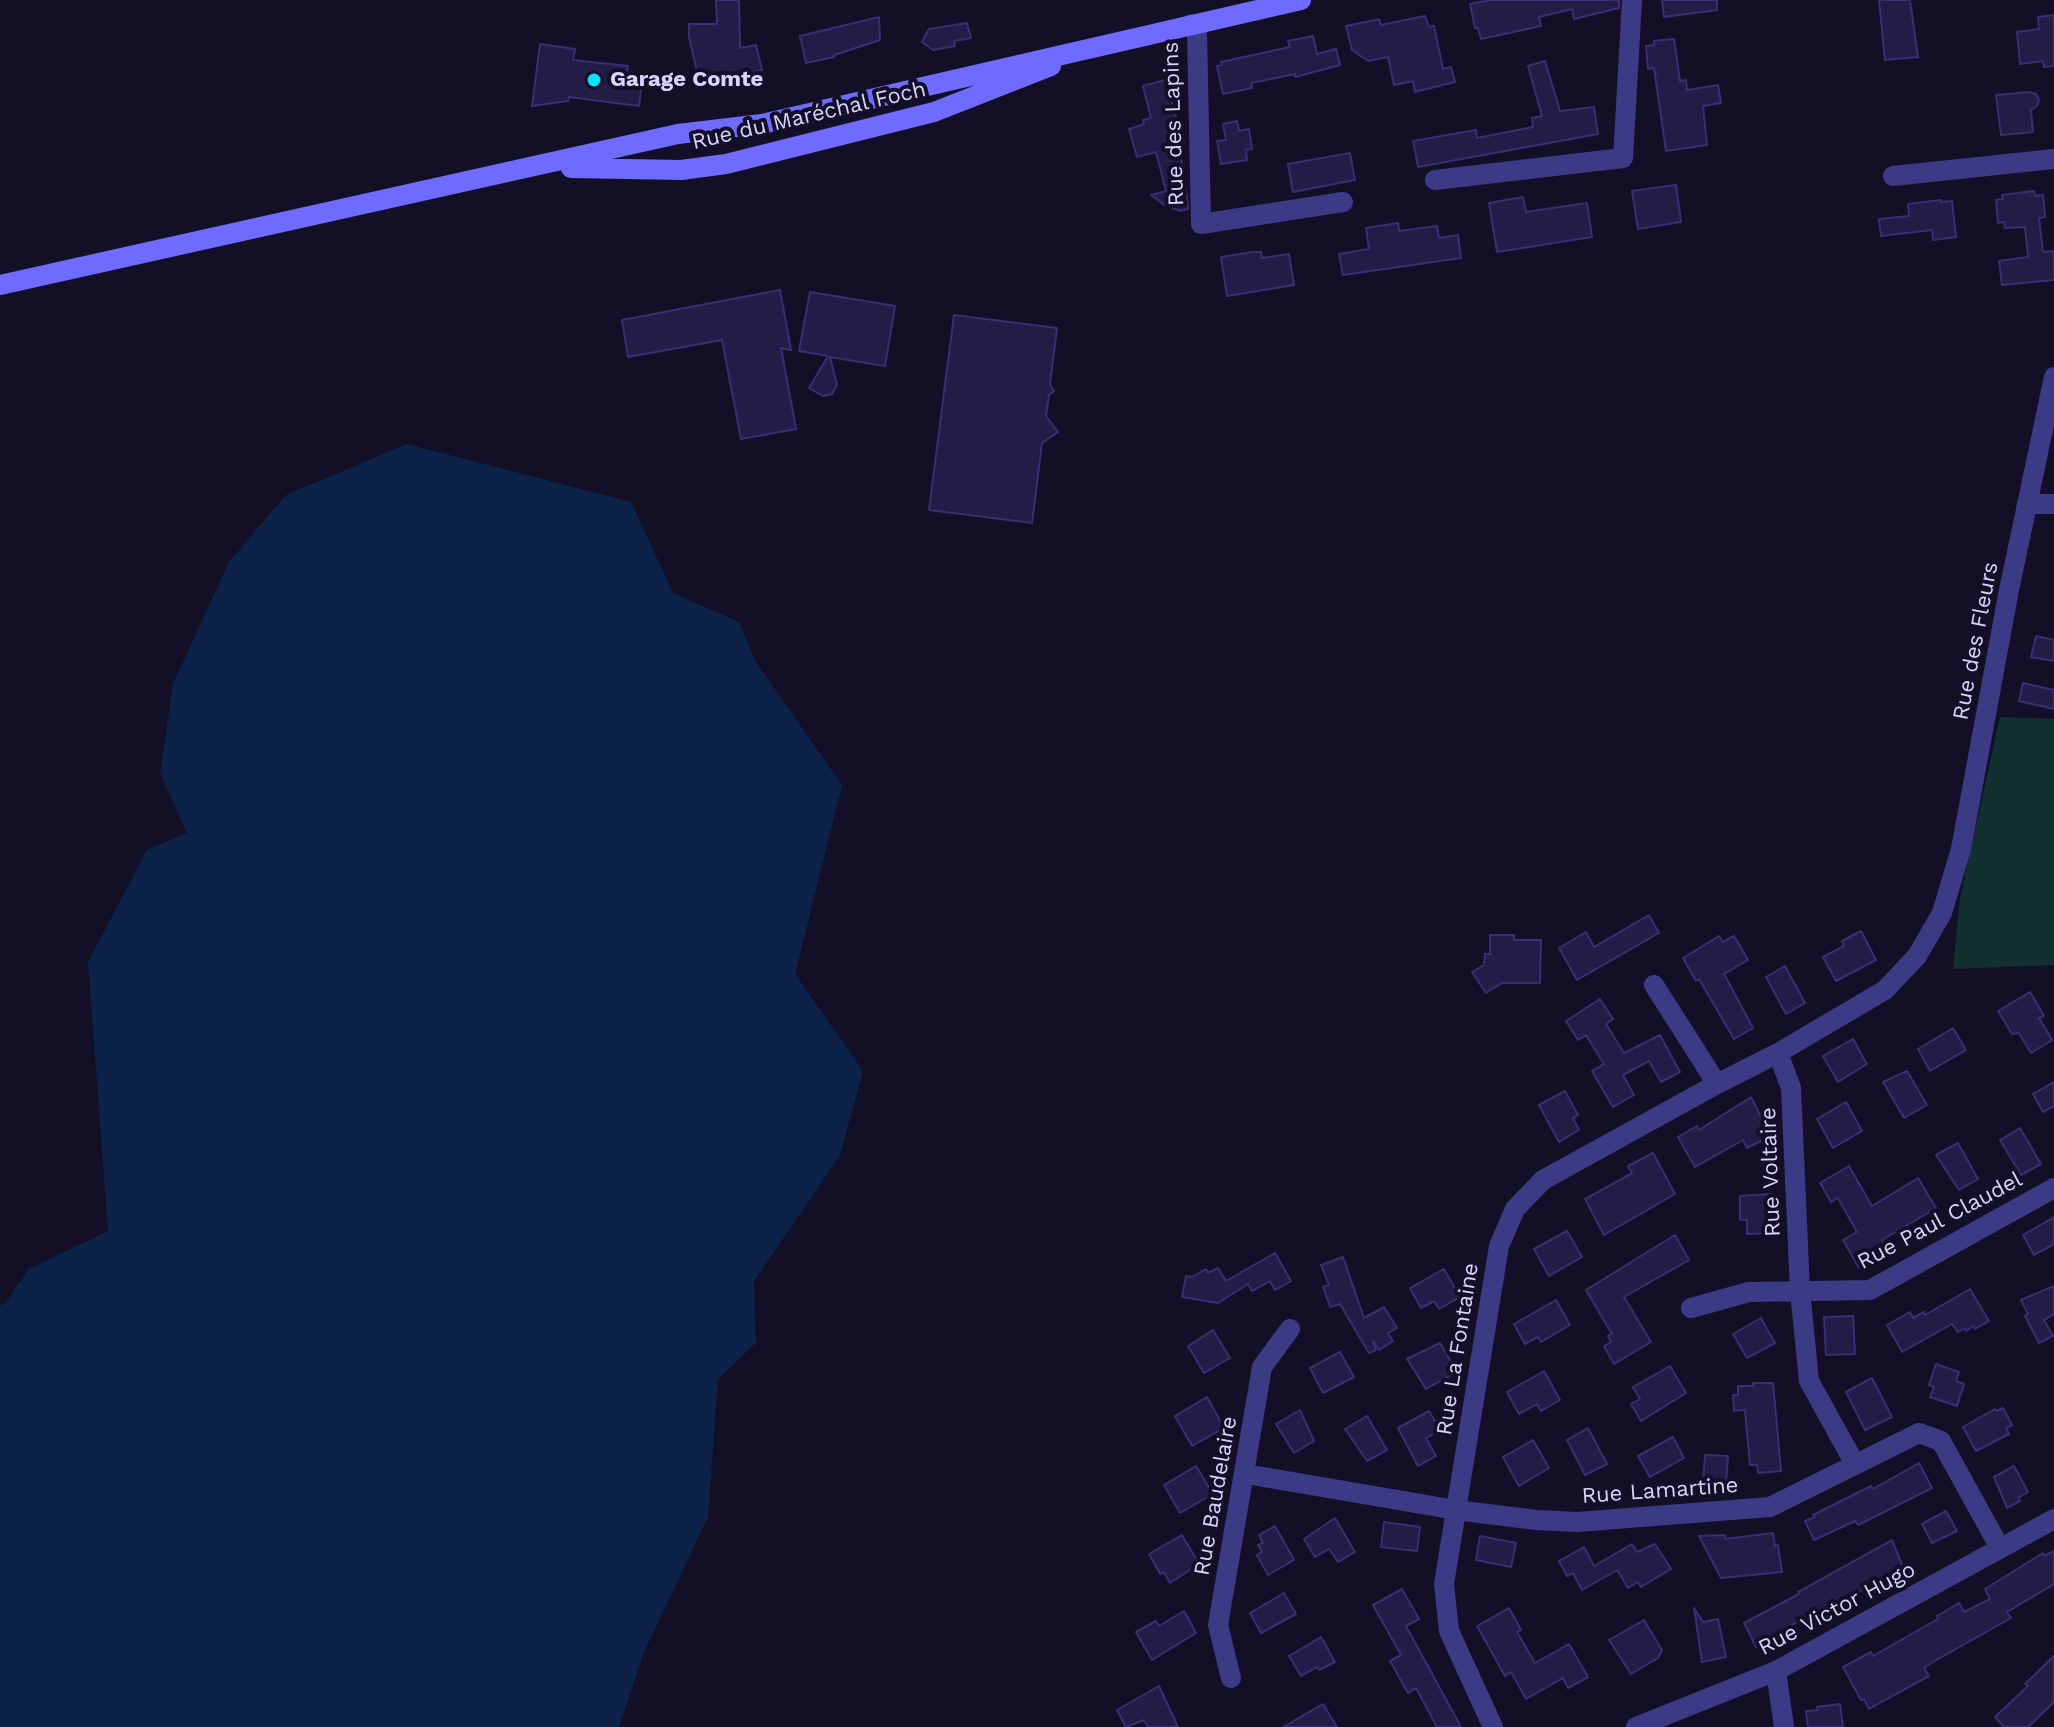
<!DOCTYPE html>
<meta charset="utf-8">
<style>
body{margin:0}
canvas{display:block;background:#130f26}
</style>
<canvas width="2054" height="1727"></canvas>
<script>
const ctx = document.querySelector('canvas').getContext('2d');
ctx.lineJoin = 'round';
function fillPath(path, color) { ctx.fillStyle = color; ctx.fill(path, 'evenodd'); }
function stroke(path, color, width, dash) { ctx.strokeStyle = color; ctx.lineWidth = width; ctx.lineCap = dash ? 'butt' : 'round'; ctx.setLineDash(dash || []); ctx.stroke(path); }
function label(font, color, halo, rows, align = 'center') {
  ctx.font = font + ' "Work Sans",sans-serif'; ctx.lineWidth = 8; ctx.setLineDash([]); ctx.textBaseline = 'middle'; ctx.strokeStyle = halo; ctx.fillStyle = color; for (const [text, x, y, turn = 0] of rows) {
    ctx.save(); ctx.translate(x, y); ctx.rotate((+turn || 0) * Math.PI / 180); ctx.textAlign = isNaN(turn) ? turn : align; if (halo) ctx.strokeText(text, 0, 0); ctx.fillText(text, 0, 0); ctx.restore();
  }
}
const green = new Path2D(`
 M2000 717 2054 719V965L1953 969 1960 898Z`);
const water = new Path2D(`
 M407 444 631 502 673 593 739 622 755 661 842 785 795 974 863 1071 840 1155 754 1281 756 1343 718 1379 708 1517 644 1652 619 1727H0V1306L6 1302 29 1269 108 1231 88 962 147 850 187 833 160 773 173 684 229 562 286 495Z`);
const building = new Path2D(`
 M716 0H739L740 48 756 45 762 70 700 84 689 37V24H717Z
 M1490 0H1619V8L1574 19 1572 9 1539 17 1541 26 1481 39 1478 28H1475L1470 4Z
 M1662 0H1717V10L1664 17Z
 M1879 0H1910L1918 57 1885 60Z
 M2054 15V66L2044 67 2043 61 2020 64 2017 32 2039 29 2038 17Z
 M1425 16 1429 27 1434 26 1443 69 1451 67 1455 82 1415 92 1413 81 1394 85 1388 57 1368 61 1352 50 1346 26 1379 19 1381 25Z
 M879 17 880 40 834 55V57L806 63 800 36Z
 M967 23 971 38 954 41 955 46 933 50 922 42 929 29Z
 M1313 36 1317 54 1336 49 1340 65 1295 77V74L1251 83 1252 88 1223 94 1217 66 1222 65 1221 62 1290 47 1288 41Z
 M1674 39 1680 81 1686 80 1687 90 1718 85 1721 103 1703 106 1707 145 1666 151 1654 68 1648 69 1646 46 1654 45V41Z
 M540 44 575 49 573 60 628 66 626 80 642 82 639 106 569 97 568 101 532 106Z
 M1545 61 1560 111 1594 107 1598 134 1418 167 1413 141 1476 130 1477 138 1533 127 1532 118 1542 116 1528 66Z
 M1165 80 1184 144 1176 146 1182 163 1180 168 1187 195 1188 209 1180 211 1163 204 1151 195 1166 191 1156 152 1137 157 1129 129 1144 124 1143 120 1151 118 1143 86Z
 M2029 92 2036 94 2039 100 2037 106 2031 110 2033 132 2001 135 1996 95Z
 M1237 121 1239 131 1249 129 1252 149 1246 150 1247 160 1221 164 1217 141 1226 140 1223 124Z
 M1350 153 1355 180 1293 192 1288 164Z
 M1676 185 1681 222 1638 229 1632 191Z
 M2034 191 2035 196 2043 195 2045 217 2039 218 2043 252 2054 251V280L2002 285 1999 261 2028 257 2025 227 2005 228 2004 222 1998 223 1996 200 2003 199 2002 195Z
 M1523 197 1526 212 1587 203 1592 237 1497 252 1489 203Z
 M1941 200V202L1952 201 1956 237 1933 240 1932 230 1881 236 1879 219 1909 216 1908 204Z
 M1398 223 1399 231 1437 226 1439 238 1458 235 1461 258 1343 275 1339 254 1369 249 1366 228Z
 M1252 252H1261L1262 258 1289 254 1294 285 1227 296 1221 257Z
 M780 290 791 350 781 348 796 429 741 439 722 340 628 357 622 320Z
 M810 292 895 306 885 366 830 357 837 385 832 394 823 396 809 388 828 356 799 351Z
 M954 315 1057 328 1050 384 1054 391 1049 395 1046 416 1058 432 1042 443 1032 523 929 510Z
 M2036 636 2054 640V661L2031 657Z
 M2023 683 2054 690V709L2019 701Z
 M1649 915 1659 933 1577 980 1559 948 1586 932 1594 947Z
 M1861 931 1876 960 1836 981 1823 957 1844 946 1842 941Z
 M1490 935H1514V940H1541L1540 983H1502L1486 993 1472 972 1484 965 1485 954H1490Z
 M1719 936 1723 942 1734 936 1748 960 1724 974 1753 1028 1734 1039 1699 979 1696 981 1683 958Z
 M1785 966 1805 1003 1786 1014 1766 977Z
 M2030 992 2044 1016 2039 1018 2052 1040 2031 1053 2019 1033 2012 1034 1998 1011Z
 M1600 999 1613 1019 1606 1024 1624 1053 1660 1035 1680 1072 1661 1082 1649 1061 1623 1075 1634 1095 1613 1107 1592 1071 1604 1064 1586 1035 1578 1040 1566 1021Z
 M1953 1028 1966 1050 1930 1071 1918 1049Z
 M1853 1039 1867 1064 1838 1082 1823 1056Z
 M1907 1071 1927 1105 1904 1118 1883 1082Z
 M2054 1082V1106L2043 1112 2033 1094Z
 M1565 1091 1578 1115 1573 1118 1579 1130 1559 1142 1539 1105Z
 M1751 1097 1771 1136 1747 1148 1743 1140 1695 1167 1678 1137 1697 1126 1699 1130Z
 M1846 1102 1862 1131 1833 1148 1817 1119Z
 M2020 1128 2041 1164 2021 1175 2000 1140Z
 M1958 1143 1978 1179 1959 1190 1936 1155Z
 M1653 1153 1675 1194 1604 1235 1585 1199 1632 1173 1628 1166Z
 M1849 1166 1872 1206 1918 1178 1936 1208 1882 1240 1888 1251 1859 1268 1843 1240 1857 1232 1838 1198 1831 1202 1820 1183Z
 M1771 1194 1770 1233 1747 1234V1220H1740V1196Z
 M2054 1217V1244L2034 1255 2023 1235Z
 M1567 1231 1582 1257 1549 1276 1534 1249Z
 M1675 1235 1689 1260 1624 1297 1651 1342 1614 1364 1604 1346 1611 1342 1608 1336 1612 1334 1586 1290Z
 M1275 1253 1291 1281 1275 1290 1270 1281 1252 1291 1248 1284 1218 1303 1182 1297 1186 1276 1192 1277 1206 1269 1208 1273 1218 1268 1226 1281Z
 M1343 1257 1364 1318 1384 1307 1397 1328 1388 1333 1393 1341 1379 1350 1373 1341 1376 1350 1369 1353 1340 1304 1330 1307 1323 1287 1329 1285 1321 1265Z
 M1444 1269 1460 1297 1439 1309 1434 1301 1421 1308 1410 1288Z
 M2054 1286V1314L2044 1320 2053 1336 2039 1343 2025 1316 2028 1314 2021 1300Z
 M1970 1289 1989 1321 1975 1329 1974 1326 1966 1331 1965 1328 1958 1332 1952 1324 1902 1352 1887 1325 1910 1312 1913 1318 1924 1312 1925 1315Z
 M1556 1300 1570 1325 1541 1342 1538 1337 1525 1344 1514 1324Z
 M1853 1316 1855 1354 1826 1355 1824 1317Z
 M1761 1318 1775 1343 1747 1358 1733 1334Z
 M1213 1330 1230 1358 1204 1373 1188 1346Z
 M1440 1343 1451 1362 1447 1364 1453 1374 1426 1389 1407 1359Z
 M1340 1352 1354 1377 1323 1393 1310 1368Z
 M1936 1364 1959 1372 1956 1381 1964 1384 1957 1406 1930 1397 1934 1387 1929 1385Z
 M1670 1366 1686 1393 1641 1421 1631 1404 1640 1399 1633 1387Z
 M1544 1371 1560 1400 1541 1411 1537 1404 1519 1414 1507 1392Z
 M1872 1378 1892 1417 1865 1430 1846 1392Z
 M1753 1383H1773L1781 1471 1758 1473 1757 1465H1750L1745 1410 1734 1411 1733 1395H1738V1386H1753Z
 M1207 1397 1224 1428 1192 1446 1175 1416Z
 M2003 1408 2012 1425 2006 1428 2009 1434 1976 1451 1963 1427 1995 1409 1997 1411Z
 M1300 1410 1314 1441 1294 1453 1276 1424Z
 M1429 1411 1440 1430 1426 1438 1436 1456 1418 1466 1398 1428Z
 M1367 1416 1387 1450 1367 1461 1345 1429Z
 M1588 1428 1607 1464 1585 1475 1567 1440Z
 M1673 1437 1684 1458 1650 1477 1638 1456Z
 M1533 1440 1549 1468 1519 1486 1503 1457Z
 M1705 1455 1728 1456 1726 1484 1703 1482Z
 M1919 1463 1932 1488 1858 1525 1855 1521 1814 1540 1805 1521 1815 1517 1813 1515 1871 1486 1873 1489Z
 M1196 1466 1213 1494 1180 1513 1164 1485Z
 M2014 1466 2028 1492 2018 1498 2020 1501 2007 1508 1994 1477Z
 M1946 1511 1957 1531 1932 1543 1922 1524Z
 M1335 1518 1355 1552 1338 1562 1329 1549 1315 1557 1304 1539Z
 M1384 1522 1420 1527 1417 1551 1381 1547Z
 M1275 1526 1294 1560 1268 1575 1257 1555 1262 1552 1258 1545 1263 1543 1259 1535Z
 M1773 1533 1775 1546 1778 1545 1782 1572 1721 1578 1699 1536 1725 1535V1539Z
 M1182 1535 1199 1564 1170 1583 1164 1572 1160 1574 1149 1554Z
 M1480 1536 1516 1543 1511 1567 1476 1560Z
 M1892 1540 1903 1567 1830 1608 1828 1605 1788 1627 1790 1630 1756 1647 1744 1623 1799 1594 1798 1592Z
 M1632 1544 1637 1552 1655 1544 1671 1569 1641 1587 1638 1582 1628 1588 1617 1570 1582 1590 1573 1573 1567 1576 1559 1561 1584 1547 1594 1566Z
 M2054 1551V1584L2007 1612 2011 1618 1931 1663 1924 1668 1929 1676 1914 1684 1869 1709 1864 1699 1861 1700 1843 1667 1871 1652 1873 1656 1938 1619 1937 1616 1959 1603 1964 1612 1990 1599 1985 1589 2043 1553 2044 1556Z
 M1402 1589 1419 1619 1406 1626 1461 1727H1437L1416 1688 1408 1693 1390 1661 1401 1655 1373 1605Z
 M1284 1593 1296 1614 1261 1633 1250 1613Z
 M1509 1608 1521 1630 1517 1632 1535 1663 1569 1644 1588 1677 1568 1688 1563 1678 1526 1699 1511 1672 1505 1676 1477 1626Z
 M1694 1608 1703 1622 1718 1619 1726 1657 1702 1662Z
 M1184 1611 1196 1633 1152 1660 1136 1632 1156 1621 1159 1626Z
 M1644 1620 1662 1650 1658 1658 1631 1674 1609 1640Z
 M1321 1637 1335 1662 1319 1670 1317 1667 1301 1676 1289 1656Z
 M2054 1656V1702L2028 1727H2004L1995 1717 2028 1686 2025 1684Z
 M1159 1686 1178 1727H1148L1144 1720 1126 1727 1117 1710Z
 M1323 1704 1337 1727H1283Z
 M1840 1704 1843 1727H1808L1806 1711 1818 1710 1817 1707Z`);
const street = new Path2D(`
 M1191 24 1197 33 1201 224 1343 202
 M1893 176 2054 159
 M1435 180 1623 158 1632 0
 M2027 504H2054
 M1654 985 1717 1084
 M1778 1053 1791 1088 1800 1291 1809 1381 1855 1464
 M1691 1308 1749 1292 1870 1290 2054 1188
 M1246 1474 1456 1510 1536 1520 1577 1522 1770 1507 1919 1433 1941 1441 2000 1548
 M1776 1671 1784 1727
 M1231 1678 1218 1625 1262 1367 1290 1329
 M1493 1727 1449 1631 1444 1584 1499 1246 1515 1209 1543 1180 1717 1084 1778 1053 1885 990 1917 956 1942 913 1961 849 2009 590 2054 377
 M1636 1727 1776 1671 2054 1519`);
const secondary = new Path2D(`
 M571 168 681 170 726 164 934 112 1051 66
 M0 285 678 134 762 124 1301 0`);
const markers = [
 [594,80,8,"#00e5ff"]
];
const poiNames = [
 ["Garage Comte",610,80]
];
const streetNames = [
 ["Rue du Maréchal Foch",809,116,-13],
 ["Rue des Lapins",1174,124,-92],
 ["Rue des Fleurs",1976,641,-79],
 ["Rue Voltaire",1771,1172,-92],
 ["Rue Paul Claudel",1940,1221,-28],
 ["Rue La Fontaine",1458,1349,-81],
 ["Rue Lamartine",1660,1491,-4],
 ["Rue Baudelaire",1216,1496,-80],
 ["Rue Victor Hugo",1837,1609,-28]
];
fillPath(green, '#12302f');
fillPath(water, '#0c2248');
fillPath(building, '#241b47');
stroke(building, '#3b2d73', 2);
stroke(street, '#3d3a85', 20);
stroke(secondary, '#6f6bff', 20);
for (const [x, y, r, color] of markers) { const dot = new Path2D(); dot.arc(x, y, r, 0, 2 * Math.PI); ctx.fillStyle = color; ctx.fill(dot); stroke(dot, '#130f26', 3); }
label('bold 22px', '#d9d4ff', '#130f26', poiNames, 'left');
label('22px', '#d9d4ff', '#130f26', streetNames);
</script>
